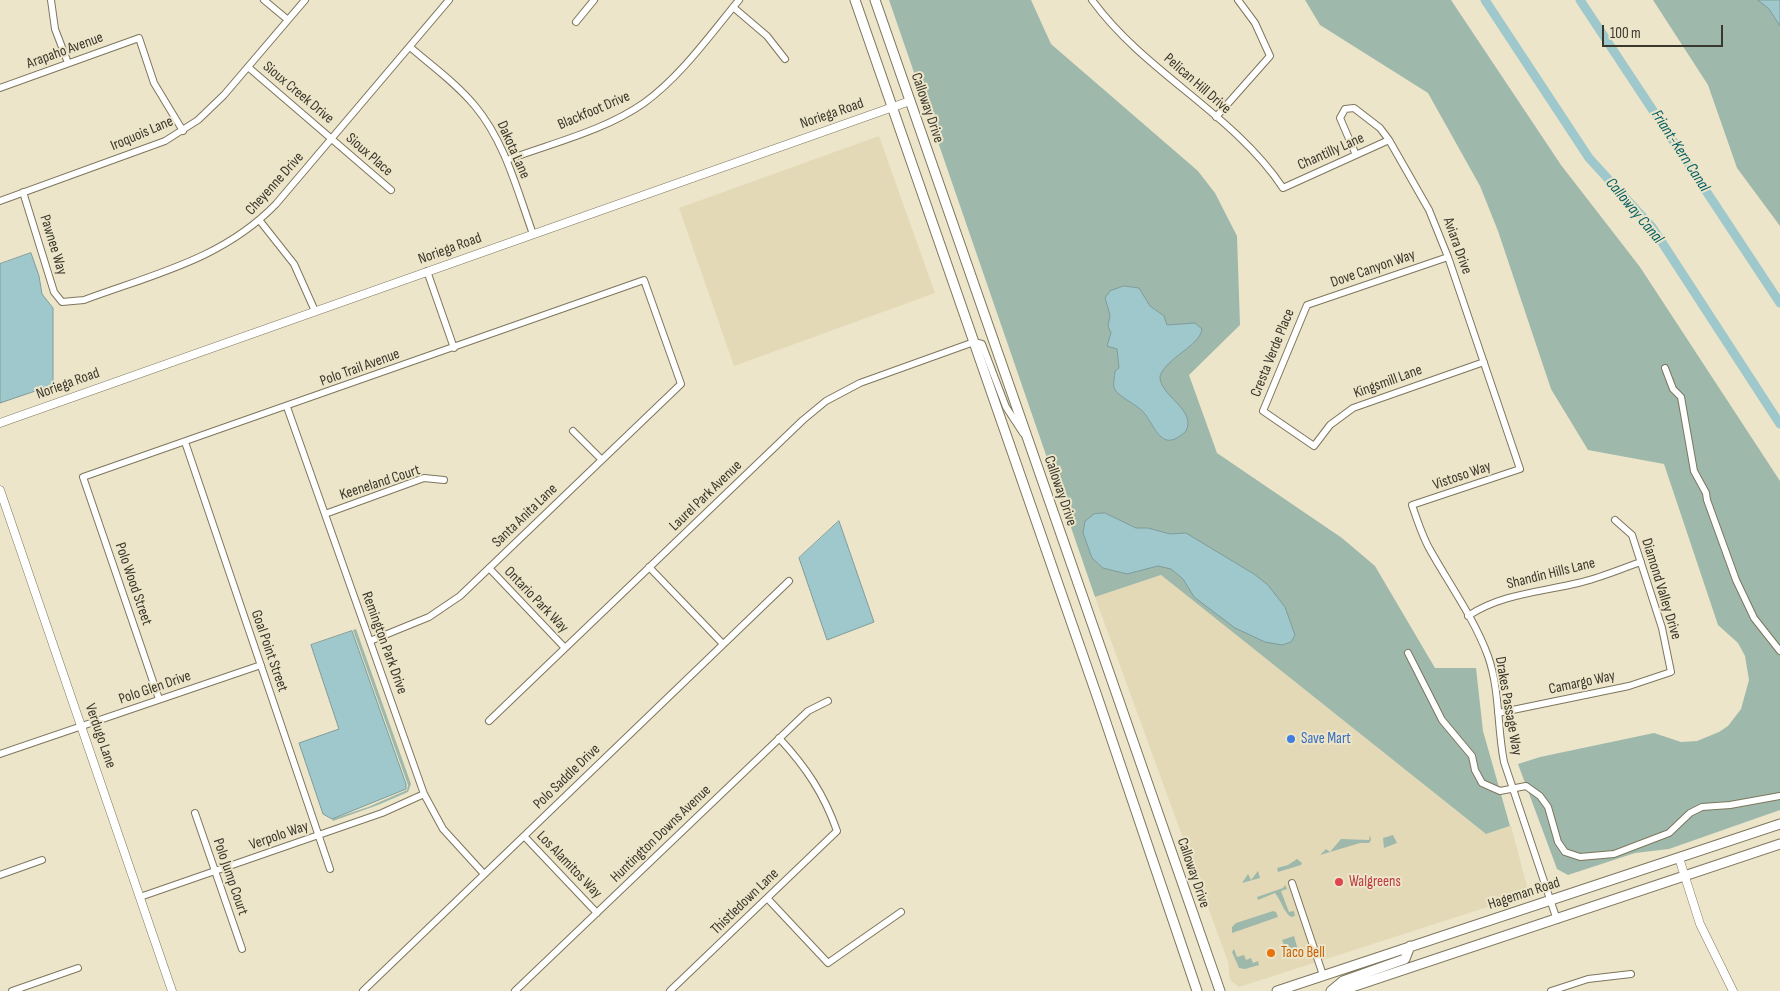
<!DOCTYPE html>
<style>
body{margin:0}
#map{position:relative;width:1780px;height:991px;overflow:hidden;background:#ede5c9;font-family:"Sofia Sans Condensed",sans-serif}
canvas{display:block}
.scale{position:absolute;left:1602px;top:25px;width:121px;height:22px;box-sizing:border-box;border:2px solid #3a372c;border-top:0;padding-left:6px;font-size:15px;line-height:18px;white-space:nowrap;color:#3a372c;-webkit-text-stroke:4px #ede5c9;paint-order:stroke}
</style>
<div id="map">
<canvas width="1780" height="991"></canvas>
<div class="scale">100 m</div>
</div>
<script>
const ctx = document.querySelector('canvas').getContext('2d');
ctx.lineJoin = 'round';
function fillPath(path, color) { ctx.fillStyle = color; ctx.fill(path, 'evenodd'); }
function stroke(path, color, width, dash) { ctx.strokeStyle = color; ctx.lineWidth = width; ctx.lineCap = dash ? 'butt' : 'round'; ctx.setLineDash(dash || []); ctx.stroke(path); }
function label(font, color, halo, rows, align = 'center') {
  ctx.font = font + ' "Sofia Sans Condensed",sans-serif'; ctx.lineWidth = 4; ctx.setLineDash([]); ctx.textBaseline = 'middle'; ctx.strokeStyle = halo; ctx.fillStyle = color; for (const [text, x, y, turn = 0] of rows) {
    ctx.save(); ctx.translate(x, y); ctx.rotate((+turn || 0) * Math.PI / 180); ctx.textAlign = isNaN(turn) ? turn : align; if (halo) ctx.strokeText(text, 0, 0); ctx.fillText(text, 0, 0); ctx.restore();
  }
}
const built = new Path2D(`
 M879 136 935 293 734 366 679 208Z
 M1161 575 1486 834 1511 826 1527 886 1522 896 1239 987 1230 980 1228 962 1095 597Z`);
const green = new Path2D(`
 M889 0H1031L1051 44 1198 171 1215 193 1237 236 1240 325 1189 375 1217 453 1342 538 1375 566 1435 668H1476L1483 731 1510 826 1486 834 1161 575 1095 597Z
 M1305 0H1451L1561 165 1640 267 1780 481V810L1669 849 1635 853 1568 875 1557 869 1518 764 1540 757 1654 733 1681 742 1697 741 1719 732 1728 726 1741 709 1749 680 1745 656 1738 643 1718 625 1664 464 1588 450 1551 389 1498 231 1480 186 1428 93 1320 25Z
 M1653 0H1780V226L1737 168 1708 85Z
 M356 629 411 784 408 792 378 805 333 821 332 819 368 807 407 790 408 785 353 630Z
 M1370 835 1371 840 1369 843H1360L1320 855 1326 849 1330 852 1341 839 1369 840Z
 M1393 835 1397 843 1384 848 1383 838Z
 M1297 859 1302 863 1301 865 1278 872 1277 868 1288 865Z
 M1258 871 1260 878 1242 883 1248 874 1251 880Z
 M1285 885 1287 889 1281 891 1289 912 1294 911 1295 916 1291 917C1284 913 1281 900 1275 893L1258 900 1257 897 1283 888Z
 M1273 911 1276 912 1278 917 1232 933V927L1236 923Z
 M1294 936 1298 950 1288 955 1282 940Z
 M1234 949 1237 957 1244 955 1246 960 1251 958 1253 963 1258 961 1259 965 1245 969 1239 968 1232 952Z`);
const water = new Path2D(`
 M1758 0H1780V26L1769 9Z
 M31 253 39 276 42 294 53 308V385L0 403V264Z
 M1124 286 1139 288 1150 306 1164 316 1167 325 1195 323 1202 329C1200 346 1167 357 1160 376 1159 396 1197 409 1186 431 1159 457 1155 421 1140 409 1133 403 1120 397 1115 390 1112 385 1115 376 1115 371L1119 368 1117 349 1107 346 1111 333 1108 326 1110 315 1105 298 1110 291Z
 M1105 513 1136 528H1148L1170 534 1186 533 1254 574 1268 585 1285 607 1295 635 1291 642 1282 645 1265 642 1235 628 1194 597 1183 579 1171 569 1158 566 1127 574 1103 568 1092 558 1083 533 1085 521 1094 514Z
 M839 521 874 622 827 640 799 558Z
 M352 631 406 784V789L332 819 323 814 299 743 339 729 311 645Z`);
const canal = new Path2D(`
 M1485 0 1589 158 1652 227 1780 424
 M1580 0 1780 303`);
const minor = new Path2D(`
 M51 0 55 29 68 63
 M264 0 288 20
 M1092 0C1145 73 1233 113 1283 188L1389 140
 M733 7 767 36 785 59
 M576 22 594 0
 M410 47C432 66 456 83 475 106 505 142 517 190 533 234
 M248 67 391 190
 M0 88 139 38 154 83 183 131
 M1216 117 1270 56 1255 23 1238 0
 M1356 155 1340 118 1345 109 1354 108 1380 128 1389 140 1429 210 1448 257 1520 469 1412 505C1417 520 1422 535 1429 548 1449 584 1474 618 1488 656 1500 690 1497 727 1504 762L1557 920
 M507 160C552 143 604 131 644 103 681 76 710 35 739 0
 M23 192 54 292 62 302 84 300C154 274 223 259 276 204L449 0
 M0 201 165 141 198 120 224 95 305 0
 M260 221 294 264 315 311
 M1448 257 1307 305 1263 411 1314 446 1330 425 1353 408 1484 362
 M427 271 454 348
 M1665 368 1673 389 1681 397 1694 471 1706 493 1707 500 1736 580 1754 618 1780 651
 M287 407 424 794 443 829 484 874
 M573 431 602 460
 M185 442 330 869
 M325 514 424 478 444 480
 M649 567 723 644
 M489 568 565 648
 M1468 616C1501 594 1541 592 1578 583 1600 578 1620 569 1641 562
 M1408 653 1442 720 1472 756 1475 770 1482 783 1500 791 1526 786 1540 796 1548 807 1558 842 1565 852 1580 857 1614 854 1669 833 1690 813 1702 807 1730 805 1780 796
 M159 699 83 477 644 280 681 384 460 596 429 617 370 641
 M1498 713 1629 686 1671 672 1662 628 1632 535 1615 520
 M489 721 803 420 826 401 860 383 974 342 982 344 1006 407 1023 433
 M0 754 261 665
 M195 813 242 949
 M524 836 597 913
 M0 875 42 860
 M1292 883 1323 975
 M140 897 382 813 424 794
 M767 898 828 963 901 912
 M12 991 78 968
 M363 991 789 581
 M515 991 808 711 828 701
 M670 991 837 831C824 794 806 767 779 738
 M1551 991 1588 979 1631 974`);
const tertiary = new Path2D(`
 M0 423 910 101
 M0 490 172 991
 M1679 858 1700 924 1733 991`);
const secondary = new Path2D(`
 M855 0 1097 696 1197 991
 M875 0 1220 991
 M1277 991 1780 824
 M1331 991 1343 981 1405 959 1410 946
 M1340 991 1780 844`);
const markers = [
 [1291,739,5,"#3f7fe0"],
 [1339,882,5,"#e0444e"],
 [1271,953,5,"#e8710a"]
];
const streetNames = [
 ["Arapaho Avenue",65,51,-20],
 ["Pelican Hill Drive",1197,84,41],
 ["Sioux Creek Drive",298,93,40],
 ["Calloway Drive",927,108,71],
 ["Blackfoot Drive",594,111,-23],
 ["Noriega Road",832,114,-19],
 ["Iroquois Lane",142,134,-23],
 ["Dakota Lane",513,150,66],
 ["Chantilly Lane",1331,152,-24],
 ["Sioux Place",369,155,41],
 ["Cheyenne Drive",275,184,-48],
 ["Pawnee Way",53,245,73],
 ["Aviara Drive",1457,246,70],
 ["Noriega Road",450,249,-20],
 ["Dove Canyon Way",1373,269,-19],
 ["Cresta Verde Place",1273,353,-68],
 ["Polo Trail Avenue",360,368,-20],
 ["Kingsmill Lane",1388,382,-20],
 ["Noriega Road",68,384,-20],
 ["Vistoso Way",1462,476,-19],
 ["Keeneland Court",380,483,-18],
 ["Calloway Drive",1060,491,71],
 ["Laurel Park Avenue",706,496,-44],
 ["Santa Anita Lane",525,516,-44],
 ["Shandin Hills Lane",1551,574,-14],
 ["Polo Wood Street",133,584,71],
 ["Diamond Valley Drive",1661,589,73],
 ["Ontario Park Way",536,600,46],
 ["Remington Park Drive",384,643,70],
 ["Goal Point Street",269,651,71],
 ["Camargo Way",1582,683,-12],
 ["Polo Glen Drive",155,688,-19],
 ["Drakes Passage Way",1508,706,80],
 ["Verdugo Lane",100,736,71],
 ["Polo Saddle Drive",567,777,-44],
 ["Huntington Downs Avenue",661,834,-44],
 ["Verpolo Way",279,836,-19],
 ["Los Alamitos Way",569,865,46],
 ["Calloway Drive",1193,873,71],
 ["Polo Jump Court",230,877,71],
 ["Hageman Road",1524,894,-18],
 ["Thistledown Lane",745,902,-44]
];
const shopNames = [
 ["Save Mart",1301,739]
];
const healthNames = [
 ["Walgreens",1349,882]
];
const foodNames = [
 ["Taco Bell",1281,953]
];
const waterNames = [
 ["Friant-Kern Canal",1680,151,57],
 ["Calloway Canal",1634,211,50]
];
fillPath(built, '#e3d9b6');
fillPath(green, '#9eb9ab');
fillPath(water, '#9ec8cb');
stroke(water, '#809c9b', 1);
stroke(canal, '#9ec8cb', 9);
stroke(minor, '#7d765d', 8);
stroke(tertiary, '#7d765d', 9);
stroke(secondary, '#7d765d', 11);
stroke(minor, '#fff', 6);
stroke(tertiary, '#fff', 8);
stroke(secondary, '#fff', 9);
for (const [x, y, r, color] of markers) { const dot = new Path2D(); dot.arc(x, y, r, 0, 2 * Math.PI); ctx.fillStyle = color; ctx.fill(dot); stroke(dot, '#ede5c9', 2); }
label('15px', '#3a372c', '#ede5c9', streetNames);
label('15px', '#366cbe', '#ede5c9', shopNames, 'left');
label('15px', '#be3a42', '#ede5c9', healthNames, 'left');
label('15px', '#c56008', '#ede5c9', foodNames, 'left');
label('italic 16px', '#056065', '#ede5c9', waterNames);
</script>
